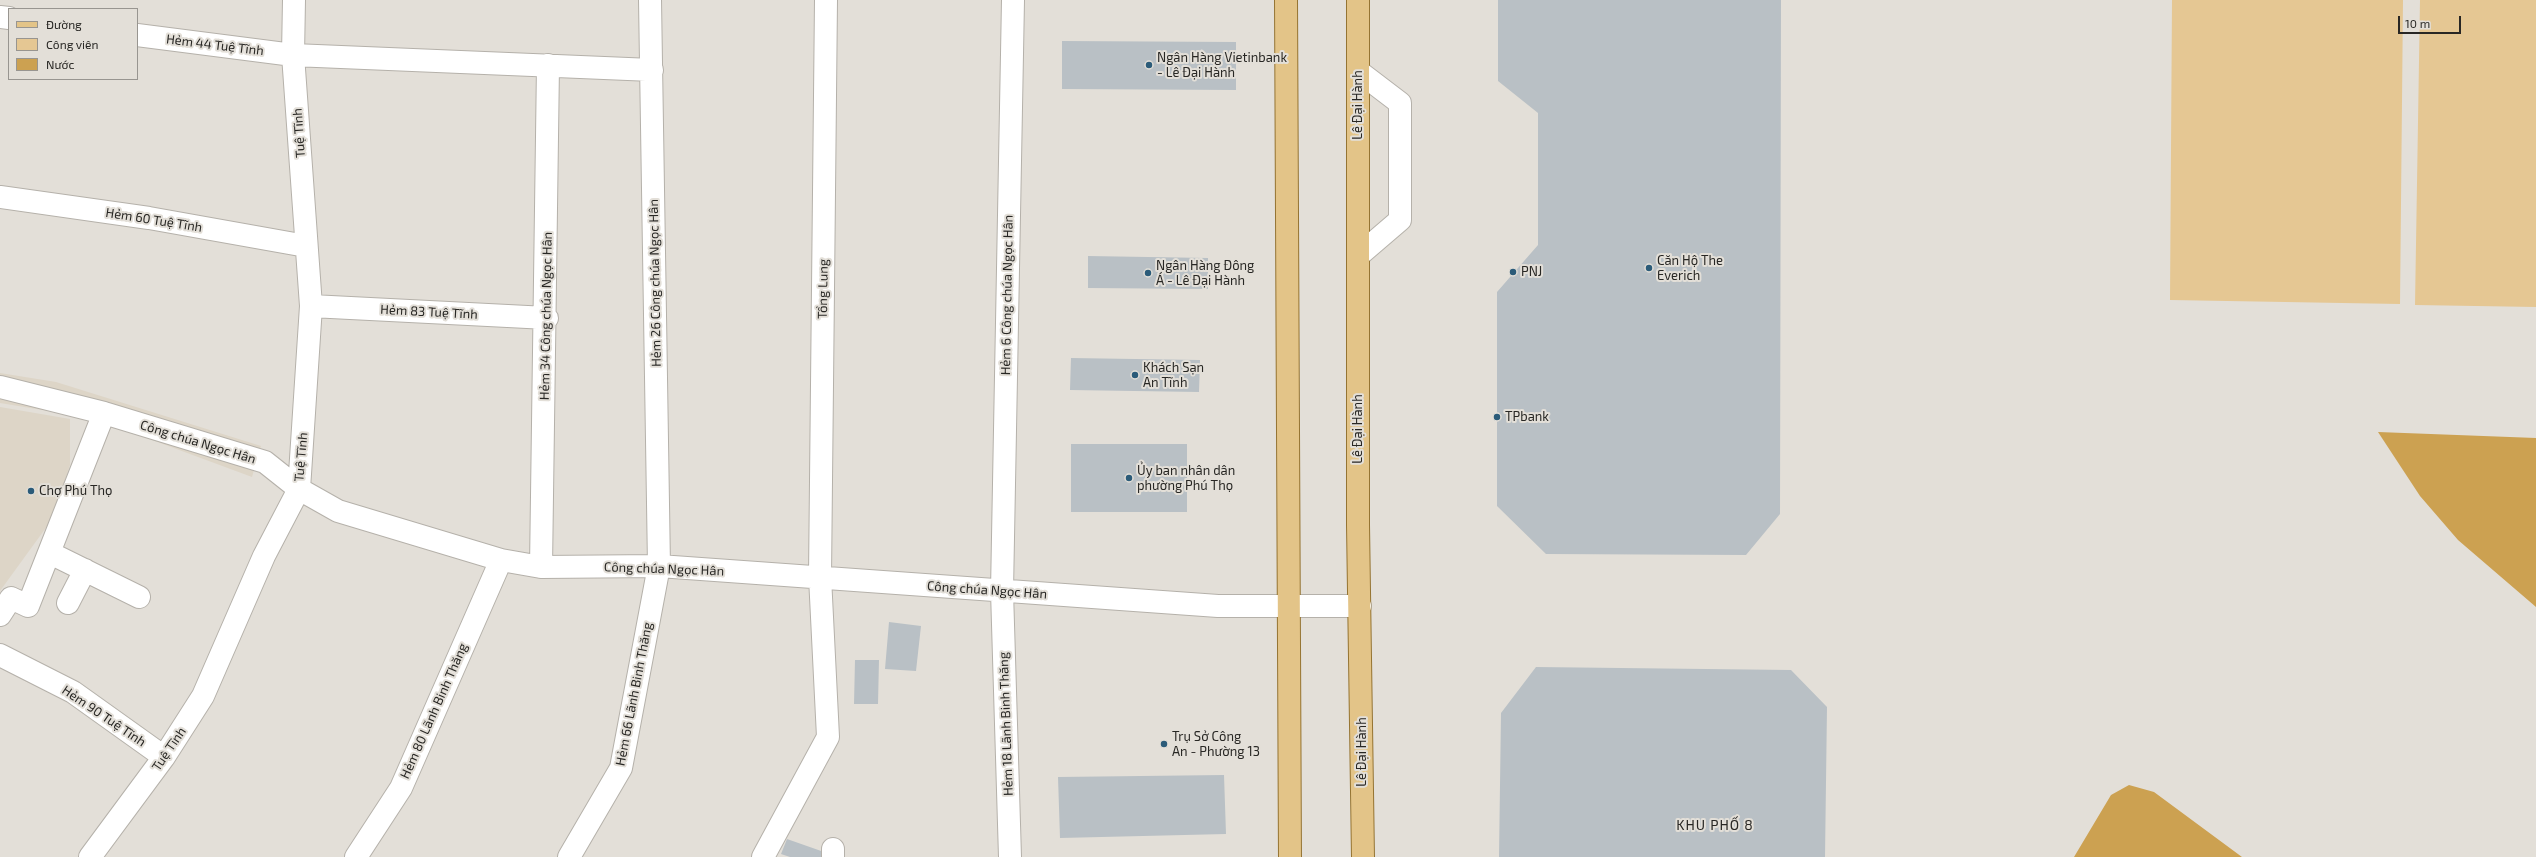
<!DOCTYPE html>
<meta charset="utf-8">
<style>
body{margin:0}
#map{position:relative;width:2536px;height:857px;overflow:hidden;background:#e3dfd8;font-family:"Exo 2",sans-serif}
canvas{display:block}
.legend{position:absolute;left:8px;top:8px;width:130px;height:72px;box-sizing:border-box;background:#e3dfd8;border:1px solid #989590;margin:0;padding:5px 7px;list-style:none;font-size:12px;color:#282724}
.legend li{display:flex;align-items:center;gap:8px;height:20px}
.legend b{width:20px;border:1px solid #989590}
.scale{position:absolute;left:2398px;top:16px;width:63px;height:18px;box-sizing:border-box;border:2px solid #282724;border-top:0;padding-left:5px;font-size:12px;line-height:14px;white-space:nowrap;color:#282724;-webkit-text-stroke:3px #e3dfd8;paint-order:stroke}
</style>
<div id="map">
<canvas width="2536" height="857"></canvas>
<ul class="legend">
<li><b style="height:5px;background:#e3c488"></b>Đường</li>
<li><b style="height:11px;background:#e5c793"></b>Công viên</li>
<li><b style="height:11px;background:#cca151"></b>Nước</li>
</ul>
<div class="scale">10 m</div>
</div>
<script>
const ctx = document.querySelector('canvas').getContext('2d');
ctx.lineJoin = 'round';
function fillPath(path, color) { ctx.fillStyle = color; ctx.fill(path, 'evenodd'); }
function stroke(path, color, width, dash) { ctx.strokeStyle = color; ctx.lineWidth = width; ctx.lineCap = dash ? 'butt' : 'round'; ctx.setLineDash(dash || []); ctx.stroke(path); }
function label(font, color, halo, rows, align = 'center') {
  ctx.font = font + ' "Exo 2",sans-serif'; ctx.lineWidth = 4; ctx.setLineDash([]); ctx.textBaseline = 'middle'; ctx.strokeStyle = halo; ctx.fillStyle = color; for (const [text, x, y, turn = 0] of rows) {
    ctx.save(); ctx.translate(x, y); ctx.rotate((+turn || 0) * Math.PI / 180); ctx.textAlign = isNaN(turn) ? turn : align; if (halo) ctx.strokeText(text, 0, 0); ctx.fillText(text, 0, 0); ctx.restore();
  }
}
const built = new Path2D(`
 M0 373 56 382 261 446 252 477 136 434 55 412 0 403Z
 M0 407 70 419V465L53 518 0 591Z`);
const green = new Path2D(`
 M2172 0H2403L2400 304 2170 300Z
 M2420 0H2536V307L2415 305Z`);
const water = new Path2D(`
 M2378 432 2536 438V607L2458 540 2420 496Z
 M2129 785 2154 792 2242 857H2074L2111 795Z`);
const building = new Path2D(`
 M1498 0H1781L1780 514 1746 555 1546 554 1497 506V292L1538 245V113L1498 81Z
 M1062 41 1236 42V90L1062 89Z
 M1088 256 1208 258V289L1088 288Z
 M1071 358 1200 360 1199 392 1070 390Z
 M1071 444H1187V512H1071Z
 M889 622 921 626 916 671 885 669Z
 M855 660H879L878 704H854Z
 M1536 667 1791 670 1827 707 1825 857H1499L1501 713Z
 M1224 775 1226 834 1060 838 1058 777Z
 M787 839 824 852 822 857H790L781 854Z`);
const minor = new Path2D(`
 M0 17 9 18
 M137 35 293 55 652 70
 M1358 71 1400 103V220L1358 256
 M0 197 149 218 306 246
 M311 306 547 318
 M0 387 104 413 265 462 299 489 338 511 501 560 541 567 659 566 1218 606H1360
 M50 553 139 597
 M541 567 548 65
 M68 603 85 570
 M0 615 11 598 28 606 104 413
 M0 655 73 692 164 757
 M90 857 164 757 203 696 264 556 299 489 311 306 293 55 294 0
 M356 857 401 788 501 560
 M569 857 621 768 659 566 650 0
 M763 857 828 737 820 577 826 0
 M833 857V849
 M1010 857 1002 591 1013 0`);
const major = new Path2D(`
 M1286 0 1290 857
 M1358 0V525L1363 857`);
const markers = [
 [1149,65,4,"#2b5b79"],
 [1649,268,4,"#2b5b79"],
 [1513,272,4,"#2b5b79"],
 [1148,273,4,"#2b5b79"],
 [1135,375,4,"#2b5b79"],
 [1497,417,4,"#2b5b79"],
 [1129,478,4,"#2b5b79"],
 [31,491,4,"#2b5b79"],
 [1164,744,4,"#2b5b79"]
];
const streetNames = [
 ["Hẻm 44 Tuệ Tĩnh",215,45,7],
 ["Lê Đại Hành",1358,105,-90],
 ["Tuệ Tĩnh",299,133,-94],
 ["Hẻm 60 Tuệ Tĩnh",154,220,9],
 ["Hẻm 26 Công chúa Ngọc Hân",655,283,-91],
 ["Tổng Lung",823,289,-89],
 ["Hẻm 6 Công chúa Ngọc Hân",1007,295,-89],
 ["Hẻm 83 Tuệ Tĩnh",429,312,3],
 ["Hẻm 34 Công chúa Ngọc Hân",546,316,-89],
 ["Lê Đại Hành",1358,429,-90],
 ["Công chúa Ngọc Hân",198,442,17],
 ["Tuệ Tĩnh",301,457,-85],
 ["Công chúa Ngọc Hân",664,569,2],
 ["Công chúa Ngọc Hân",987,590,4],
 ["Hẻm 66 Lãnh Binh Thăng",634,694,-79],
 ["Hẻm 80 Lãnh Binh Thăng",434,711,-66],
 ["Hẻm 90 Tuệ Tĩnh",104,716,34],
 ["Hẻm 18 Lãnh Binh Thăng",1006,724,-92],
 ["Tuệ Tĩnh",169,749,-56],
 ["Lê Đại Hành",1362,752,-90]
];
const poiNames = [
 ["Ngân Hàng Vietinbank",1157,58],
 ["- Lê Đại Hành",1157,73],
 ["Căn Hộ The",1657,261],
 ["Everich",1657,276],
 ["Ngân Hàng Đông",1156,266],
 ["Á - Lê Đại Hành",1156,281],
 ["PNJ",1521,272],
 ["Khách Sạn",1143,368],
 ["An Tĩnh",1143,383],
 ["TPbank",1505,417],
 ["Ủy ban nhân dân",1137,471],
 ["phường Phú Thọ",1137,486],
 ["Chợ Phú Thọ",39,491],
 ["Trụ Sở Công",1172,737],
 ["An - Phường 13",1172,752]
];
const neighbourhoodNames = [
 ["KHU PHỐ 8",1715,825]
];
fillPath(built, '#ddd5c7');
fillPath(green, '#e5c793');
fillPath(water, '#cca151');
fillPath(building, '#b9c0c5');
stroke(minor, '#b5b1aa', 24);
stroke(major, '#957432', 24);
stroke(minor, '#fff', 22);
stroke(major, '#e3c488', 22);
for (const [x, y, r, color] of markers) { const dot = new Path2D(); dot.arc(x, y, r, 0, 2 * Math.PI); ctx.fillStyle = color; ctx.fill(dot); stroke(dot, '#e3dfd8', 1.5); }
label('13px', '#282724', '#e3dfd8', streetNames);
label('13px', '#282724', '#e3dfd8', poiNames, 'left');
ctx.letterSpacing = '1px';
label('14px', '#282724', '#e3dfd8', neighbourhoodNames);
ctx.letterSpacing = '0px';
</script>
